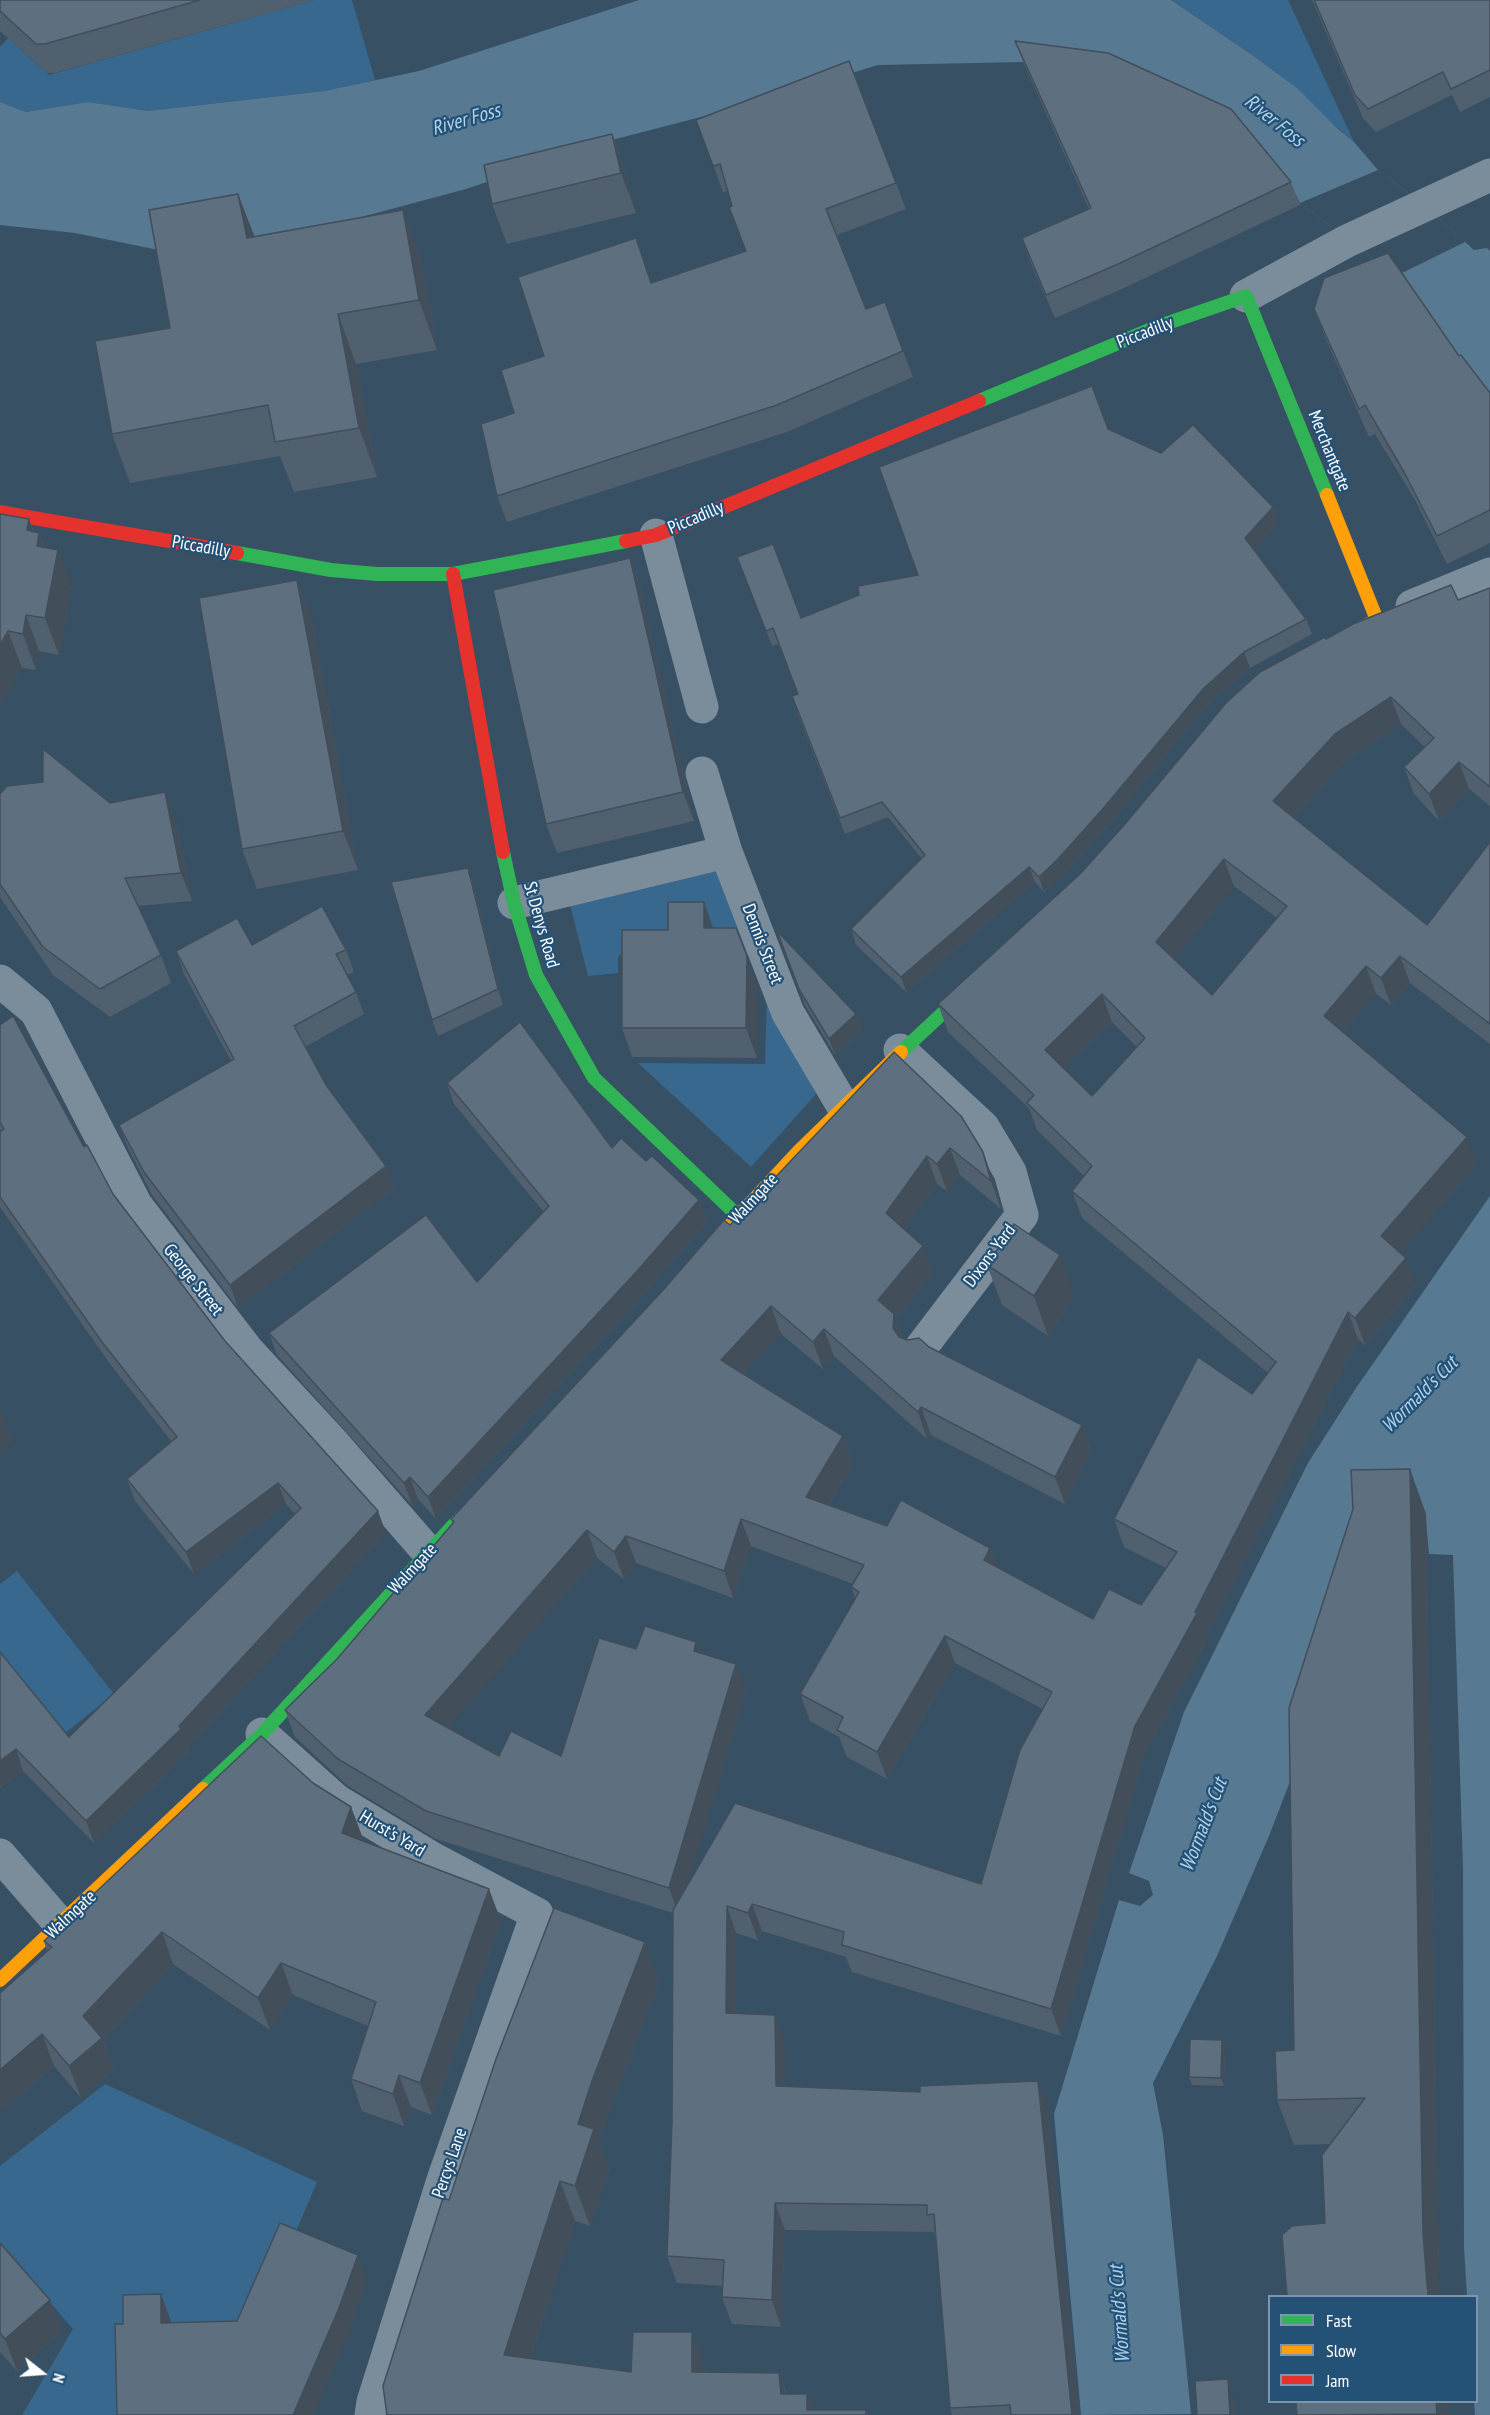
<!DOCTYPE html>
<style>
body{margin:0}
#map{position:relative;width:1490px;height:2415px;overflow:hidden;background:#375064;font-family:"PT Sans Narrow",sans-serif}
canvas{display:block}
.legend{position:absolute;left:1268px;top:2295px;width:210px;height:108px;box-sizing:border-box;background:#245277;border:2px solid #7c97ad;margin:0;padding:8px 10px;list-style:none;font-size:18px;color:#fff}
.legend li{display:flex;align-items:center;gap:12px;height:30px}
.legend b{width:30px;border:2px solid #7c97ad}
.north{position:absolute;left:12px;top:2343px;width:60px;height:60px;-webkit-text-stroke:4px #245277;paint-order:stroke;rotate:107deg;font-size:16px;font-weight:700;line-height:24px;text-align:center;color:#fff}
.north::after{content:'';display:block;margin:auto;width:21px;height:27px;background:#fff;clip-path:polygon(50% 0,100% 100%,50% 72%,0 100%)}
</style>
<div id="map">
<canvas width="1490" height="2415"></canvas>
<ul class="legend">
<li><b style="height:8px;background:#30b455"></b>Fast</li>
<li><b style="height:8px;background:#ff9f0a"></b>Slow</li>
<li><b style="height:8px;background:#e5322d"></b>Jam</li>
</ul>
<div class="north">N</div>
</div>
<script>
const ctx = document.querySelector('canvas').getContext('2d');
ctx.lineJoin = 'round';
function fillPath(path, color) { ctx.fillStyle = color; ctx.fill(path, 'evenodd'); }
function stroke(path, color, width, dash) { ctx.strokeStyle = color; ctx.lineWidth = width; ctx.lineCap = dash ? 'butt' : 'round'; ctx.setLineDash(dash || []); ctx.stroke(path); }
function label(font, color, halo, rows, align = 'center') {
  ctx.font = font + ' "PT Sans Narrow",sans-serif'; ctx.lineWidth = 4.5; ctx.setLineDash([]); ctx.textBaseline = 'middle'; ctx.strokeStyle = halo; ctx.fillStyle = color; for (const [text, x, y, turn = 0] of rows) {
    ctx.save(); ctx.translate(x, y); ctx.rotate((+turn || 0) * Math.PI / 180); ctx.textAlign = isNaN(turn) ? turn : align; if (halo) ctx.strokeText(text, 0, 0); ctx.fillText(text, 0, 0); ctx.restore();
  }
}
const green = new Path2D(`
 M314 0H352L375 80 324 91 148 111 88 102 26 112 0 102V47L8 38 49 75Z
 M1171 0H1288L1354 142 1252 55Z
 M717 868 756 954 623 951 618 957V973L588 976 570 905Z
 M767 991 816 1094 751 1167 638 1063 765 1064Z
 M17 1571 114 1694 64 1734 0 1653V1584Z
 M105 2084 317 2182 248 2345 126 2415H22L73 2329 0 2244V2166Z`);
const water = new Path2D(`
 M639 0H1171L1252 55 1298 89 1338 129 1354 142 1378 170 1424 205 1474 250 1487 248 1490 251V407L1396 276 1300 203 1296 195 1024 62 878 65 747 105 612 140 466 189 272 241 188 256 75 233 0 225V102L26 112 88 102 148 111 324 91 419 71Z
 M1490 1196V2415H1475L1474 2402H1476V2296H1467L1464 2248 1463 1868 1453 1555 1429 1554 1426 1520 1418 1514 1324 1693 1269 1836 1217 1956 1153 2083 1163 2135 1191 2414 1081 2415 1054 2114 1119 1900 1140 1906 1153 1895 1149 1881 1129 1873 1184 1712 1308 1463 1356 1388Z`);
const pier = new Path2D(`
 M1378 170 1424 205 1465 242 1396 276 1300 203Z`);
const street = new Path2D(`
 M1246 296 1347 241 1490 175
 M656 535 702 707
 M1412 606 1490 574
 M702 773 726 852 788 1013 843 1106
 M514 903 726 852
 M0 981 36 1011 136 1205 248 1351 334 1444 428 1552
 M900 1050 983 1127 1010 1172 1022 1215 920 1349
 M262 1734 337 1801 430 1857 537 1914 444 2177 373 2402 371 2415
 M0 1855 60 1924`);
const fast = new Path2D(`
 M979 401 1159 326 1246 296 1327 495
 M237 553 331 570 377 574H453L626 541
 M503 852 514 903 536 975 594 1078 737 1215
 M901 1052 975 983
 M203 1789 262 1734 462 1516`);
const slow = new Path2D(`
 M1327 495 1377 620 1342 638
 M700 1258 799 1151 901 1052
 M0 1980 203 1789`);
const jam = new Path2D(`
 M0 512C79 527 158 538 237 553
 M626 541 656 535 979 401
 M453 574 503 852`);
const wall = new Path2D(`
 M0 0H314L55 73H47L0 31Z
 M1312 0H1490V97L1460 112 1452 95 1376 132 1363 118Z
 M1015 41 1291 182 1300 205 1124 288 1055 318 1030 261 1022 238 1089 209 1024 64Z
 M696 120 896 183 906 209 837 235 866 309 903 351 913 377 787 432 507 522 497 496 514 413 544 356 636 238 652 283 746 252 729 207 732 206 728 191 723 192Z
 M612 134 626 174 636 213 507 244 492 204Z
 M238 194 254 237 403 210 421 260 437 350 356 364 377 477 294 492 280 456 130 483 112 434 170 328Z
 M1314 309 1459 356 1490 393V543L1447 564 1415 500 1375 434 1369 437 1325 337Z
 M1108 429 1273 507 1278 522 1254 550 1306 619 1312 634 1250 668 1209 703 1107 827 1063 876 1044 892 1035 882 906 992 856 945 851 929 922 859 888 817 845 834 797 712 798 694 778 644 772 646 743 572 801 618 918 575Z
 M0 514 29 519 33 531 39 533 45 547 72 586 59 655 39 651 36 670 22 668 0 704Z
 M630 558 640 587 694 821 557 853 546 824Z
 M297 580 312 620 358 870 257 889 242 849Z
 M1490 588V806L1469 789 1439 821 1414 794 1404 767 1425 747 1401 724 1345 761 1293 817 1427 925 1490 842V1044L1410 983 1391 1005 1376 994 1343 1032 1477 1164 1400 1253 1416 1286 1365 1345 1358 1339 1206 1636 1207 1640 1145 1753 1061 2036 852 1972 846 1957 762 1931 758 1940 736 1933V2013L785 2043V2087L1048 2108 1079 2415H952L950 2408 936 2240 934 2232 785 2230 781 2327 732 2324 722 2297 723 2286 677 2283 667 2256 672 2122 673 1913 436 1839 348 1786 295 1737 285 1710 337 1659 453 1524 451 1519 894 1052 993 1179 1001 1209 960 1175 947 1191 937 1184 904 1229 933 1273 895 1319 902 1338 929 1347 1082 1425 1091 1452 1065 1504 931 1435 927 1439 834 1356 823 1369 781 1334 743 1374 843 1436 853 1464 828 1505 887 1526 990 1548 997 1567 1093 1619 1141 1605 1166 1568 1124 1547 1114 1519 1252 1394 1268 1373 1082 1218 1072 1191 1084 1176 1037 1130 1029 1108 948 1032 938 1004 1080 874 1326 639 1458 600ZM1234 886 1277 918 1212 995 1174 959ZM1112 1022 1137 1047 1092 1096 1064 1068ZM751 1546 853 1584 851 1587 856 1599 800 1694 810 1721 839 1737 847 1757 887 1779 955 1663 1043 1709 981 1884 688 1883 746 1691 700 1653 696 1642 636 1649 561 1756H499L447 1728 597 1558 624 1579 636 1563 733 1598Z
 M43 782 110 803 176 820 192 901 138 906 161 955 171 983 110 1017 53 975 0 897V794Z
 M473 883 503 1005 438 1036 432 1020Z
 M713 928 757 986V1058L632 1057 622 1028 668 930Z
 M777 931 856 1014 862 1030 835 1055 805 1005Z
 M252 945 346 950 354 972 347 975 356 992 364 1014 305 1047 326 1085 386 1166 394 1188 238 1308 152 1195 128 1148 119 1125 231 1061 184 974 176 951Z
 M0 1025 84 1147 113 1194 225 1341 386 1533 188 1747 189 1751 94 1843 23 1771 1 1788 0 1787V1652L69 1737 295 1514 286 1504 194 1574 135 1501 127 1479 172 1442 110 1364 0 1207Z
 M447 1083 646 1161 699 1200 707 1221 646 1292 436 1519 418 1499 412 1505 277 1355 269 1333 477 1282 544 1212 454 1104Z
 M987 1265 1075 1295 1048 1336 1002 1305Z
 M1426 1514 1439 2278 1325 2223 1331 2144 1294 2145 1277 2100 1294 2050Z
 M313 1783 351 1807 363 1839 362 1841 501 1921 432 2115 411 2107 404 2126 362 2111 351 2079 368 2026 293 1995 270 2030 173 1964 103 2040 114 2070 81 2098 54 2066 0 2112 47 1951 44 1941Z
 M659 1982 606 2121 599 2143 609 2169 590 2226 575 2221 530 2359 631 2372 692 2332 706 2372 779 2373 787 2394H807L813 2410H866L868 2415H387L449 2200Z
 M1222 2040 1225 2048 1224 2086 1192 2085 1189 2077Z
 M0 2243 50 2300 62 2332 17 2371 0 2352Z`);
const shadedWall = new Path2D(`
 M612 134 626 174 636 213 621 173Z
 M238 194 257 243 247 238Z
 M403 210 421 260 437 350 419 300Z
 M636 238 646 264 661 310 651 283Z
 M338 314 356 364 377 477 359 428Z
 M1273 507 1278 522 1251 554 1245 538Z
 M29 519 37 543 39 533 53 569 27 530Z
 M58 550 72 586 59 655 45 618Z
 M630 558 640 587 694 821 683 792Z
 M297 580 312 620 358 870 343 831Z
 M26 615 39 651 36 670 23 634Z
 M8 631 22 668 0 704V645Z
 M1244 652 1250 668 1209 703 1107 827 1063 876 1044 892 1039 877 1204 688Z
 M1391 697 1401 724 1345 761 1283 828 1273 801 1335 734Z
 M1459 762 1469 789 1439 821 1429 794Z
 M165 792 176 820 192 901 181 873Z
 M1224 859 1234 886 1166 969 1156 942Z
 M1029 867 1035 882 906 992 901 977Z
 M468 868 473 883 503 1005 498 989Z
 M704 902 714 931 704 928Z
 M747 956 757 986V1058L746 1028Z
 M1400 956 1410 983 1391 1005 1381 978Z
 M1366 966 1376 994 1334 1043 1324 1016Z
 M1102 994 1112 1022 1055 1077 1045 1050Z
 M856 1014 862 1030 835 1055 829 1039Z
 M1467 1137 1477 1164 1391 1264 1381 1236Z
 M950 1148 960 1175 947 1191 937 1164Z
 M983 1152 993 1179 1001 1209 991 1181Z
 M927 1156 937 1184 896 1240 886 1213Z
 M386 1166 394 1188 238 1308 230 1285Z
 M699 1200 707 1221 646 1292 436 1519 428 1497Z
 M923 1246 933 1273 895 1319 903 1341V1356L878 1300Z
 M1060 1255 1075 1295 1048 1336 1034 1296Z
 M1406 1258 1416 1286 1365 1345 1355 1318Z
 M771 1306 781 1334 731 1388 721 1360Z
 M1348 1312 1358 1339 1206 1636 1207 1640 1145 1753 1061 2036 1051 2009 1135 1726 1195 1612Z
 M824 1329 834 1356 823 1369 813 1342Z
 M921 1407 931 1435 927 1439 918 1412Z
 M0 1408 13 1442 0 1454Z
 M1082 1425 1091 1452 1065 1504 1055 1477Z
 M843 1436 853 1464 816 1524 806 1497Z
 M1410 1469 1426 1514 1439 2278 1441 2296H1428L1423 2233Z
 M410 1477 418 1499 412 1505 404 1483Z
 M278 1483 286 1504 194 1574 186 1552Z
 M378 1511 386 1533 188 1747 189 1751 94 1843 86 1821 179 1726Z
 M741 1519 751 1546 733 1598 724 1571Z
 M587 1530 597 1558 435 1743 425 1715Z
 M626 1536 636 1563 624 1579 614 1552Z
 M990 1548 1000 1575 984 1560Z
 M945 1636 955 1663 887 1779 877 1752Z
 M696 1642 706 1669 694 1651Z
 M736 1664 746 1691 679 1915 669 1888Z
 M16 1749 23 1771 1 1788 0 1784V1761Z
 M351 1807 363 1839 354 1865 342 1833Z
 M489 1889 501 1921 432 2115 420 2083Z
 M752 1904 762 1931 758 1940 748 1913Z
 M727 1906 736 1933V2040L726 2013Z
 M162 1932 173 1964 103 2040 114 2070 81 2098 69 2066 83 2016Z
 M645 1942 659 1982 606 2121 599 2143 609 2169 590 2226 575 2186 578 2124 592 2081Z
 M281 1963 293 1995 270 2030 258 1998Z
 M775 2015 785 2043 786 2114 776 2086Z
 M42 2034 54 2066 0 2112V2070Z
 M1222 2040 1225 2048 1224 2086 1221 2078Z
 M399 2075 411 2107 404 2126 393 2094Z
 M1038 2081 1048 2108 1079 2415H1072Z
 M560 2181 575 2221 518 2395 504 2355Z
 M775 2203 785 2230 781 2327 772 2300Z
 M358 2255 367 2281 348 2335 314 2415H293Z
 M161 2294 171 2321V2350L161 2323Z
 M50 2300 62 2332 17 2371 5 2339Z
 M692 2332 706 2372H692Z
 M779 2373 793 2413 781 2394Z
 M1228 2379 1234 2394 1235 2415H1230Z
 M807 2394 815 2415 807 2410Z
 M1436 2402H1449L1450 2415H1438Z`);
const building = new Path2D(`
 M0 0H200L45 44H36L0 11Z
 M1314 0H1490V70L1451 89 1443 72 1368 109 1355 95Z
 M1015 41 1108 53 1231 109 1291 182 1116 265 1046 295 1022 238 1091 208Z
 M849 61 896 183 826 209 866 309 885 302 903 351 777 405 497 496 481 424 514 413 501 370 544 356 518 277 636 238 651 283 746 251 729 207 732 206 720 164 713 166 696 120Z
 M612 134 621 173 492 204 484 165Z
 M238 194 247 238 403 210 419 300 338 314 359 428 275 442 268 405 112 434 95 341 170 328 149 210Z
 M1388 253 1459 356 1461 355 1490 393V510L1437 536 1404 472 1365 405 1359 409 1314 309 1324 278Z
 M1092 386 1108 429 1161 453 1193 425 1273 507 1245 538 1306 619 1244 652 1204 688 1101 811 1057 860 1039 877 1029 867 901 977 851 929 925 855 882 802 840 818 792 696 798 694 773 628 766 631 737 557 773 544 801 618 859 595 858 586 918 575 879 467Z
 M0 514 29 519 27 530 39 533 37 546 58 550 45 618 26 615 23 634 8 631 0 645Z
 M630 558 683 792 546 824 493 590Z
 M297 580 343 831 242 849 199 598Z
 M1451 585 1458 600 1490 588V787L1459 762 1429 794 1404 767 1434 738 1391 697 1335 734 1273 801 1427 925 1490 842V1024L1400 956 1381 978 1366 966 1324 1016 1467 1137 1381 1236 1406 1258 1355 1318 1348 1312 1195 1612 1197 1613 1135 1726 1051 2009 842 1945 844 1932 752 1904 748 1913 727 1906 726 2013 775 2015 776 2086 920 2092V2086L1038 2081 1072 2415H1011L1010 2405 950 2408 934 2214 927 2215V2205L775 2203 772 2300 722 2297 724 2260 667 2256 672 2122 673 1910 735 1803 981 1884 1020 1750 1052 1692 945 1636 877 1752 837 1730 843 1717 800 1694 859 1592 851 1587 864 1565 741 1519 724 1571 626 1536 614 1552 587 1530 425 1715 499 1756 511 1731 561 1756 599 1638 636 1649 645 1626 696 1642 694 1651 736 1664 669 1888 426 1811 338 1759 285 1710 337 1659 454 1522 451 1519 664 1289 724 1220 730 1225 894 1052 961 1116 983 1152 991 1181 950 1148 937 1164 927 1156 886 1213 923 1246 878 1300 894 1314 893 1328 899 1337 908 1340 919 1338 929 1347 1082 1425 1055 1477 921 1407 918 1412 824 1329 813 1342 771 1306 721 1360 843 1436 806 1497 887 1526 901 1500 990 1548 984 1560 1093 1619 1109 1589 1141 1605 1177 1552 1114 1519 1198 1357 1252 1394 1276 1362 1072 1191 1092 1166 1027 1103 1034 1095 938 1004 1080 874 1125 824 1226 703 1260 672 1325 637 1326 639 1353 624ZM1224 859 1287 906 1212 995 1156 942ZM1102 994 1145 1038 1092 1096 1045 1050Z
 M43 749 110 803 165 792 181 873 125 878 161 955 100 989 43 947 0 884V794L7 786 43 782Z
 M468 868 498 989 432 1020 391 882Z
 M668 902H704V928H736L747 956 746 1028H622V930H668Z
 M322 906 346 950 336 954 356 992 294 1026 326 1085 386 1166 230 1285 144 1172 119 1125 234 1059 176 951 237 918 252 945Z
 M777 931 856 1014 829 1039 799 989Z
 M13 1016 84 1147 87 1145 113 1194 225 1341 378 1511 179 1726 181 1729 86 1821 16 1749 0 1761V1652L69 1737 301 1508 278 1483 186 1552 127 1479 177 1437 102 1342 0 1197V1132L4 1129 0 1122V1025Z
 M520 1022 612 1148 621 1138 646 1161 652 1156 699 1200 638 1270 428 1497 410 1477 404 1483 269 1333 426 1215 477 1282 549 1206 447 1083Z
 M1014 1224 1060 1255 1034 1296 987 1265Z
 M1410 1469 1423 2233 1428 2296H1287L1282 2235 1292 2226 1325 2223 1322 2155 1365 2098 1277 2100 1275 2051 1294 2050 1289 1708 1353 1509 1351 1470Z
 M261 1736 313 1783 351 1807 342 1833 489 1889 420 2083 399 2075 393 2094 351 2079 376 2002 281 1963 258 1998 162 1932 83 2016 102 2038 69 2066 42 2034 0 2070V1993L52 1947 44 1941Z
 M554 1908 645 1942 592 2081 578 2124 594 2129 575 2186 560 2181 504 2355 631 2372 633 2332H692V2372L779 2373 781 2394H807V2410H866V2415H387L383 2386 443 2198 449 2200 496 2059Z
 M1190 2039 1222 2040 1221 2078 1189 2077Z
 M280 2223 358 2255 339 2308 293 2415H117L115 2324H123V2295L161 2294V2323L237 2321Z
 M0 2243 50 2300 5 2339 0 2333Z
 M1228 2379 1230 2415H1197L1195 2381Z
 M1296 2402H1436L1437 2414 1297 2415Z`);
const streetNames = [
 ["Piccadilly",1145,333,-21],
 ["Merchantgate",1329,451,68],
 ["Piccadilly",696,518,-23],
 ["Piccadilly",201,547,10],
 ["St Denys Road",541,925,74],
 ["Dennis Street",762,944,69],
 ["Walmgate",754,1199,-47],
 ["Dixons Yard",990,1256,-53],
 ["George Street",193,1280,52],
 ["Walmgate",413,1569,-47],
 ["Hurst's Yard",392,1834,31],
 ["Walmgate",71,1915,-43],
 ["Percys Lane",450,2163,-71]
];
const waterNames = [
 ["River Foss",466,120,-16],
 ["River Foss",1274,121,39],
 ["Wormald's Cut",1420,1395,-45],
 ["Wormald's Cut",1204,1825,-69],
 ["Wormald's Cut",1120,2314,-94]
];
fillPath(green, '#38688e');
fillPath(water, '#587992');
fillPath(pier, '#375064');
stroke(street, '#7b8c9b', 33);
stroke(fast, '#30b455', 14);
stroke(slow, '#ff9f0a', 14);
stroke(jam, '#e5322d', 14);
fillPath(wall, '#51606e');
fillPath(shadedWall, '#424e5a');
fillPath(building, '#5e7080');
stroke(building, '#424e5a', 1.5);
label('18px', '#fff', '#245277', streetNames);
label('italic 20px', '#b0d2eb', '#245277', waterNames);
</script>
